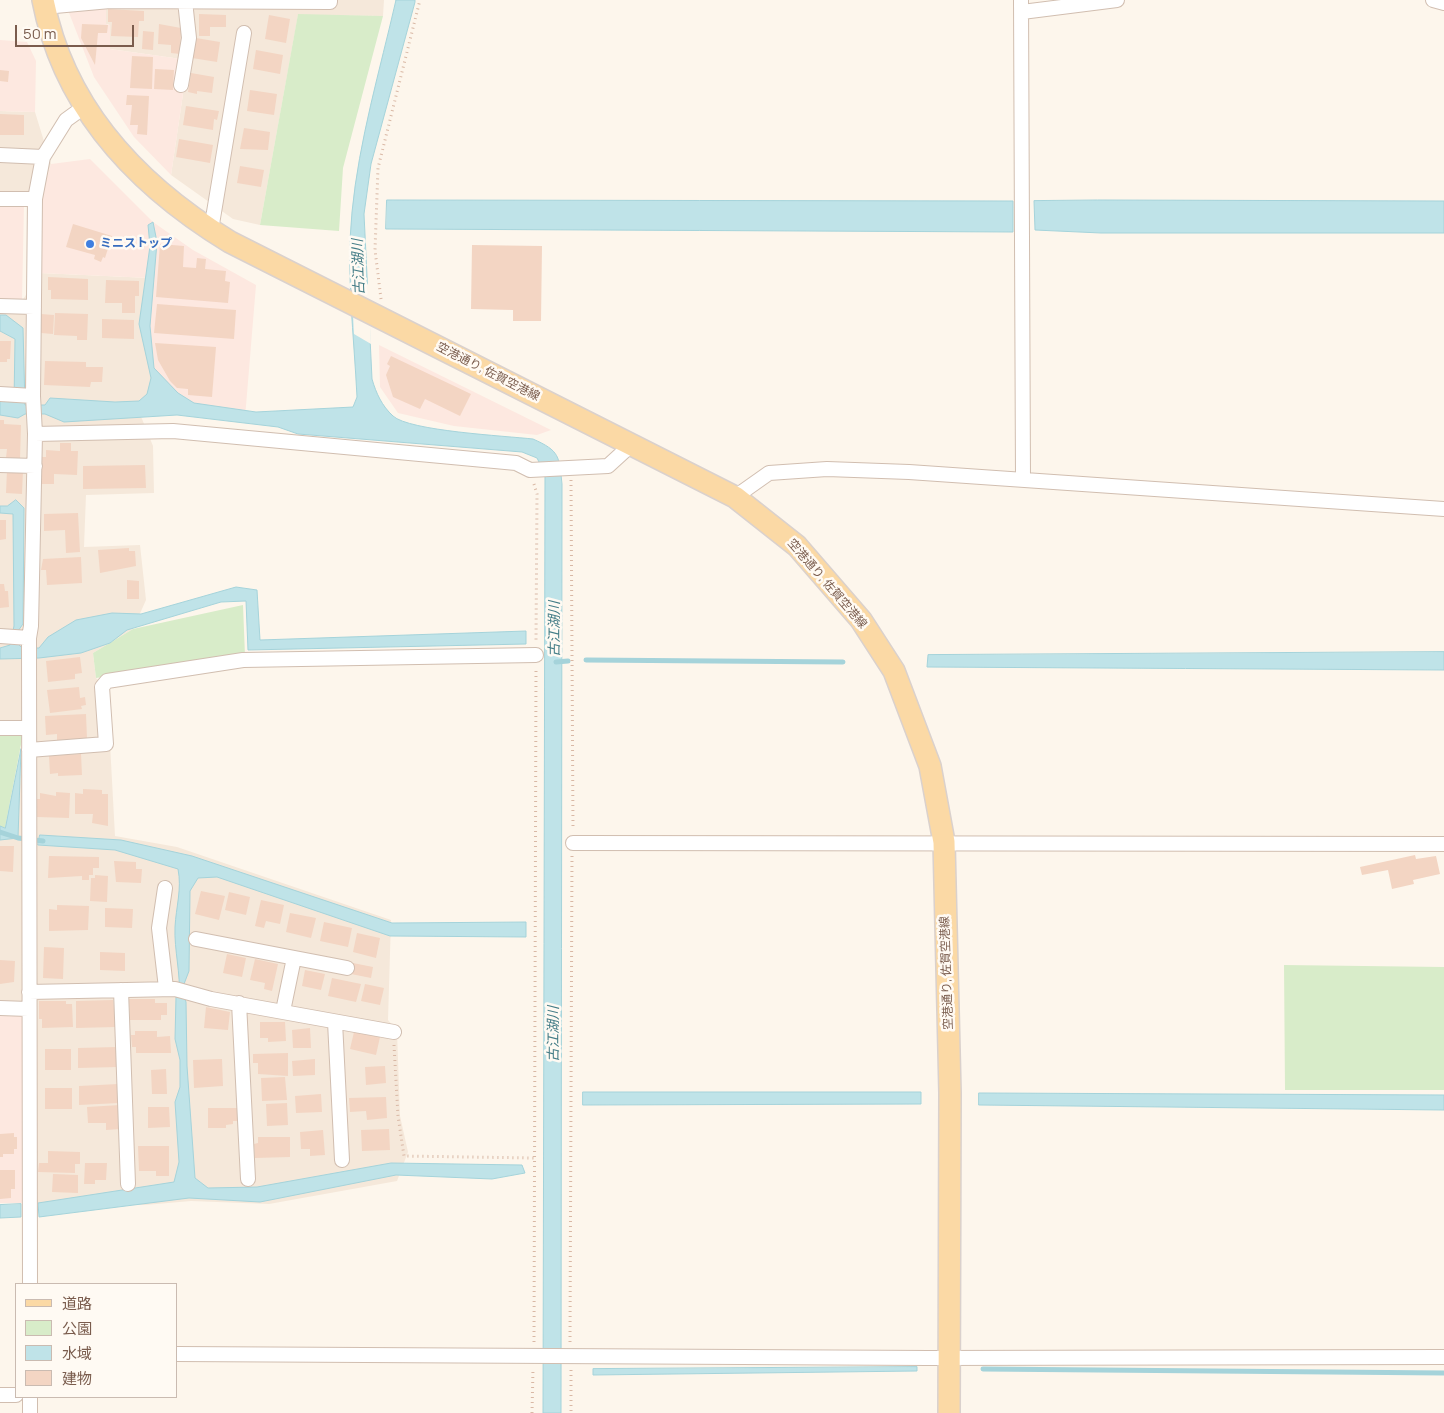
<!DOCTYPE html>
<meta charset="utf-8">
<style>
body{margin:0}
#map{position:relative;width:1444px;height:1413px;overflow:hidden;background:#fdf6ec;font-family:Manrope,"Noto Sans JP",sans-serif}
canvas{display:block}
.legend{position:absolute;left:15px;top:1283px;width:162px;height:115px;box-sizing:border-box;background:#fffaf3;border:1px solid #cabbb1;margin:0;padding:6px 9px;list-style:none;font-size:15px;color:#7a5c4d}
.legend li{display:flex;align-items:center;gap:10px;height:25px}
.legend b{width:25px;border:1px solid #cabbb1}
.scale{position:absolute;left:15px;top:25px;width:119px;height:22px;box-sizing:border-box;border:2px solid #7a5c4d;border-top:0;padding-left:6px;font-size:15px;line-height:18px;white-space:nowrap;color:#7a5c4d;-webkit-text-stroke:4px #fffaf3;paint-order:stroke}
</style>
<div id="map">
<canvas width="1444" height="1413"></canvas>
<ul class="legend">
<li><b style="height:6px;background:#fbd9a5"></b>道路</li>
<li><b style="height:14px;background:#d8ecc9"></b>公園</li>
<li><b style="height:14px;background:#bfe3e8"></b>水域</li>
<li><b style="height:14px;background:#f3d5c3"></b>建物</li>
</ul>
<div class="scale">50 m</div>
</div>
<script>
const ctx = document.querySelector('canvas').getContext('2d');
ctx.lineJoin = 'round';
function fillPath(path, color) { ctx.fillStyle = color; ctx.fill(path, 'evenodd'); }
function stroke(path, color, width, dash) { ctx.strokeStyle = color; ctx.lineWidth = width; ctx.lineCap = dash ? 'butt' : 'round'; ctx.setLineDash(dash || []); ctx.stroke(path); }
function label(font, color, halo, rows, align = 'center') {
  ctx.font = font + ' Manrope,"Noto Sans JP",sans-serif'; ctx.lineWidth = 5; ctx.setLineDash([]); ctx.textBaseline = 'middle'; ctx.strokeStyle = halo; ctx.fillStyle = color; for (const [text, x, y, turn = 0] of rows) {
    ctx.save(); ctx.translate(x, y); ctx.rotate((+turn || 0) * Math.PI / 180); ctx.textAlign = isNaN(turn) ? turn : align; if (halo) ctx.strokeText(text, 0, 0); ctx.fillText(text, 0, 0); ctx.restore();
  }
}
const residential = new Path2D(`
 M106 0H384L383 16 298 15 260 225 233 219 171 175 188 60 110 49V25L106 24Z
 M0 111 35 112 51 164 40 198 0 204Z
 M40 273 150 278 162 403 140 414 153 446 154 493 86 495 84 547 140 545 146 600 133 629 93 653 96 678 107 688 115 836 177 847 391 920 388 1020 397 1031 400 1116 408 1152 397 1181 269 1204 191 1201 145 1205 24 1203 0 1015V826L17 833 23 735 0 734V301H22Z`);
const commercial = new Path2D(`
 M64 0H106V24L110 25V49L188 60 171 175 134 137 94 77Z
 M0 40 27 42 36 61 35 112 0 111Z
 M90 159 153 222 193 250 256 285 245 418 162 403 147 357 150 278 40 273V198L51 164Z
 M0 204H24L22 301H0Z
 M379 345 551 430 537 435 454 426 398 413 380 387Z
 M0 1015H24V1203H0Z`);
const green = new Path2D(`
 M298 14 383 16 343 168 339 231 260 225Z
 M243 605 245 656 96 678 93 653 133 629Z
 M0 734H23L5 828 0 826Z
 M1284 965 1444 967V1090H1285Z`);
const water = new Path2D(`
 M396 0H415V2L371 164 364 214 372 379C376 393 382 406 393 416 409 431 506 436 533 439 560 451 559 456 562 484L561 1413H543L545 474 537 458 522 452 298 434 278 427 177 415 64 422 45 414H25L18 418 0 415V401L14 402 15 339 0 331V315H6L23 328 25 405H45L50 398 115 402 139 401 147 394 151 378 139 324 150 246 148 225 153 222 157 242 150 326 154 368 178 393 194 403 256 412 353 407 357 397C354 336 346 273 352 212 359 140 380 70 396 0Z
 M387 200 1013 201V232L386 229Z
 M1098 200 1444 201V233H1101L1035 230 1034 201Z
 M16 500 24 508 23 624 18 631 17 643 22 648H39L48 637 76 620 112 613 141 614 236 587 257 590 260 640 526 631V644L248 650 246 601 221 602 127 630 110 643 81 653 39 658 0 659V648L10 645 14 626 13 514 0 513V506H7Z
 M1444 652V670L927 667 928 655Z
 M21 749 18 838 0 840V826L5 828Z
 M40 835 121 840 192 856 392 923 526 922V937L390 936 217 877 198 878 190 891 189 971 184 984V997L186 1002 187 1066 195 1178 208 1188 257 1187 391 1163 522 1165 525 1173 492 1179 396 1175 260 1202 189 1198 39 1217 38 1203 174 1182 179 1162 175 1102 180 1087V1060L175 1039 176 997H179C181 974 174 950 175 927 176 907 182 889 178 869L115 850 38 845Z
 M583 1092H921V1104L583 1105Z
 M979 1093 1444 1095V1110L979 1105Z
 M21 1204V1217L0 1218V1205Z
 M917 1367V1371L593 1375V1369Z`);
const pier = new Path2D(`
 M351 276 369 285 371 344 354 334Z`);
const stream = new Path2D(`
 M586 660 843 662
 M556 662 568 661
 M0 832 18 838 43 841
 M983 1369 1444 1373`);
const building = new Path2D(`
 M108 9 144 11V21H139L138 37 111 36 112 22H108Z
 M199 14 226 15V27H210V36H199Z
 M269 15 290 19 286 43 265 39Z
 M82 24 108 25 107 33H98L95 65 81 38Z
 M159 24 181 28 180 54 171 53V45L158 44Z
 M143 31 154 32 153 50 142 49Z
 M196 38 220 42 217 62 192 58Z
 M256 50 283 55 280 74 253 69Z
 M132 56 153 57 152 89 130 88Z
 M155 69 174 70 173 90 154 89Z
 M0 70 9 71 8 82 0 81Z
 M191 73 214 77 212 93 197 91V94L188 92Z
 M250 90 277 94 274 115 247 111Z
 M127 95 149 96 147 135 137 134 138 125H130L132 105H126Z
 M186 106 219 111 217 120 214 119 213 130 183 125Z
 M0 114 24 115V135H0Z
 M244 128 270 132 268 150 240 149Z
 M179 139 213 145 210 163 176 157Z
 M240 166 264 170 261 187 237 183Z
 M73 224 112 236 105 258 103 257 101 262 94 259 95 255 66 247Z
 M160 244 184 246 183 267 196 268 197 258 206 259 205 269 226 271 225 281 230 282 228 303 156 297Z
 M472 245 542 246 541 321H513V310L471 309Z
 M48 277 88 279V300L51 299V290H48Z
 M106 280 139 281V296H135V313H122V303H105Z
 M157 304 236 310 234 339 154 333Z
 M55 313 88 314 87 340H77V336L54 335Z
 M41 314 54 315 53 334 41 333Z
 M102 319 134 320V339L102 338Z
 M0 341H11L10 359H7V362H0Z
 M155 343 216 347 212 397 188 395V389L177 388 170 381 158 360Z
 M391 356 471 394 460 416 425 399 420 409 393 397 386 375 390 366 387 364Z
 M45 361 86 362V367H103L102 382H91L90 387 44 385Z
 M0 420H4V424L21 425 20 459 6 458 7 449H0Z
 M60 443H71V451H78L77 475 54 474V484H41L42 457H46V450L60 451Z
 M145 465 146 488 83 489V466Z
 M7 470H23L22 494 6 493Z
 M78 513 80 552 66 553 65 530 44 531V514Z
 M0 520H6V539L0 540Z
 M129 548V551H135L136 566 100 573 98 550Z
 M81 557 82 583 47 585 46 570H41L43 559Z
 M127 580 139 581V599H127Z
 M0 584H4L5 591H8L9 607 0 608Z
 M80 657 82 673 75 674V679L48 682 46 661Z
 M79 687 80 698 85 697 86 705 81 706 82 709 50 713 47 690Z
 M86 714 87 739 57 740V734L46 735 45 716Z
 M81 754 82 775 58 776V773L50 774 49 756Z
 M83 789 102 790V794H108V826L92 823 93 814H75V793L83 794Z
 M56 792 70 793 69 818 37 817V799H40V793L56 796Z
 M0 846H14L13 872 0 871Z
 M1415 855 1416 859 1436 856 1440 874 1413 880 1414 884 1392 889 1388 870 1362 875 1360 867Z
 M49 856 99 857V868H93V875H89V880H82V876L48 878Z
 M114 861 136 862V869H142L141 883 116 882Z
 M95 875 108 876 107 902 90 901 91 878H95Z
 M201 891 225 896 219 920 195 914Z
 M229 892 250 897 246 915 225 910Z
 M261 900 284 905 280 924 266 921 264 928 255 926Z
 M57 905 89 906 88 930 49 931V909L57 910Z
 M105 908 133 909 132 928 105 927Z
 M290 913 316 918 311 938 286 932Z
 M324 922 352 928 348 947 320 941Z
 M357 933 380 938 376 958 353 952Z
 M44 947 64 948 63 979 43 978Z
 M100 952 125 953V971L100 970Z
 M227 954 246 958 242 977 223 973Z
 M255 959 278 964 272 991 264 989 265 983 250 980Z
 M0 960 15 961 14 982 0 984Z
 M353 963 373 967 371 978 351 974Z
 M305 970 325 974 321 990 302 986Z
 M332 978 361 984 356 1002 328 996Z
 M365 984 384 988 380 1005 361 1001Z
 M129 999H155V1003H167V1015H161V1020H130Z
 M113 1000 116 1027 76 1028V1001Z
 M39 1001H66V1004H72L73 1027 42 1028V1019H39Z
 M206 1007 230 1012 228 1030 204 1028Z
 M260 1022H285L286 1041 268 1042V1038H260Z
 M310 1028 311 1048H293L292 1030Z
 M135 1031H157V1037L170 1036 171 1053H136V1047H132L131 1035H135Z
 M354 1032 380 1037 376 1055 350 1049Z
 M117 1047 118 1067 78 1068V1048Z
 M45 1049H71V1070H45Z
 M288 1053V1076L258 1074V1063H253V1054Z
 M222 1059 223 1086 194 1088 193 1060Z
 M315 1059V1075L293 1076 292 1061Z
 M385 1066 386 1083 366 1085 365 1067Z
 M166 1069 167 1094H152L151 1070Z
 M285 1077 287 1100 262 1101 261 1078Z
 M118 1084 119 1103 79 1105V1086Z
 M45 1088H72V1109H45Z
 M321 1094 322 1112 296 1113 295 1096Z
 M386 1097 387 1118 367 1120 366 1111 350 1112 349 1098Z
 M287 1103 288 1125 267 1126 266 1104Z
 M120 1105 121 1129 106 1130V1123H88L87 1107Z
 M148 1107H169L170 1127 148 1128Z
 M208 1108H238V1121H233V1124L226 1125V1128H208Z
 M389 1129 390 1150 362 1151 361 1130Z
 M323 1130 325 1155 310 1156V1149H301L300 1132Z
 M14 1133V1137H17V1149H14V1154H3V1157H0V1134Z
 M258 1137H290V1157L255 1158 254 1144 258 1143Z
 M138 1146H169V1176H156V1171H139Z
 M48 1151 80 1152V1164H75V1173L38 1172 39 1163H48Z
 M85 1163H107L106 1180H95V1184H84Z
 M0 1170H15V1189H11V1198L0 1199Z
 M53 1174 78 1175V1193L52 1192Z`);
const path = new Path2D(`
 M381 299 375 250 378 168 420 0
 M571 480 573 829
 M534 484 537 494 536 642
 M394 1045 398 1116 404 1156 534 1158
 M534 1342 536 669
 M570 1342 572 855
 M571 1370V1413
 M532 1413 533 1369`);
const minor = new Path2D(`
 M1021 0 1023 479
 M1433 0 1444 3
 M44 7 110 1 330 2V0
 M1022 12 1117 0
 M181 85 189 38 185 1
 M0 155 43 157
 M0 199H35
 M211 230 244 33
 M0 306 34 307
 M0 394 33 396
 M35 434 173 431 516 463 530 470 608 466 631 445
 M0 465 35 466
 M735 497 769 473 827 469 909 472 1444 509
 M0 636 29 638
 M0 728H29
 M29 750 106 744 102 687 107 681 243 660 536 655
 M573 843 1444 844
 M165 888 159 928 166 988
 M196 939 347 968
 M121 990 128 1184
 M29 992 175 989 211 999 394 1032
 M239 1003 248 1179
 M0 1008 28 1009
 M283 1011 294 958
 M335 1022 342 1160
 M30 1284 29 638 31 626 35 434 33 396 35 199 43 157 66 120 84 107
 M176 1354 929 1358 1444 1357
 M0 1395H16
 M30 1397V1413`);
const primary = new Path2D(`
 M43 0C64 109 138 186 230 242L735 497 797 546 861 620 894 671 930 766 944 842 950 1093 949 1413`);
const markers = [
 [90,244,5,"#3f7fe0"]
];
const shopNames = [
 ["ミニストップ",100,244]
];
const streetNames = [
 ["空港通り, 佐賀空港線",488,372,27],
 ["空港通り, 佐賀空港線",827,584,49],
 ["空港通り, 佐賀空港線",947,973,-92]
];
const waterNames = [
 ["古江湖川",359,267,-92],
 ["古江湖川",555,629,-90],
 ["古江湖川",554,1034,-90]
];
fillPath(residential, '#f5e8da');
fillPath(commercial, '#fde8e0');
fillPath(green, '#d8ecc9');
fillPath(water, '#bfe3e8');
stroke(water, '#a5d3da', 1);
fillPath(pier, '#fdf6ec');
stroke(stream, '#a5d3da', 5);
fillPath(building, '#f3d5c3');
stroke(minor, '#d1beb0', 16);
stroke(primary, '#dad1cd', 24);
stroke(path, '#d9b8a5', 3, [1, 4]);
stroke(minor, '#fff', 14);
stroke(primary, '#fbd9a5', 21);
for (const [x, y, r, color] of markers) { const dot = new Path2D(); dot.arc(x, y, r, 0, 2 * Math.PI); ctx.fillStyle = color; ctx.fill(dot); stroke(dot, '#fffaf3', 2); }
label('bold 12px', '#366cbe', '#fffaf3', shopNames, 'left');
label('12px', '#7a5c4d', '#fffaf3', streetNames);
label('italic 14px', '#437c86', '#fffaf3', waterNames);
</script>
